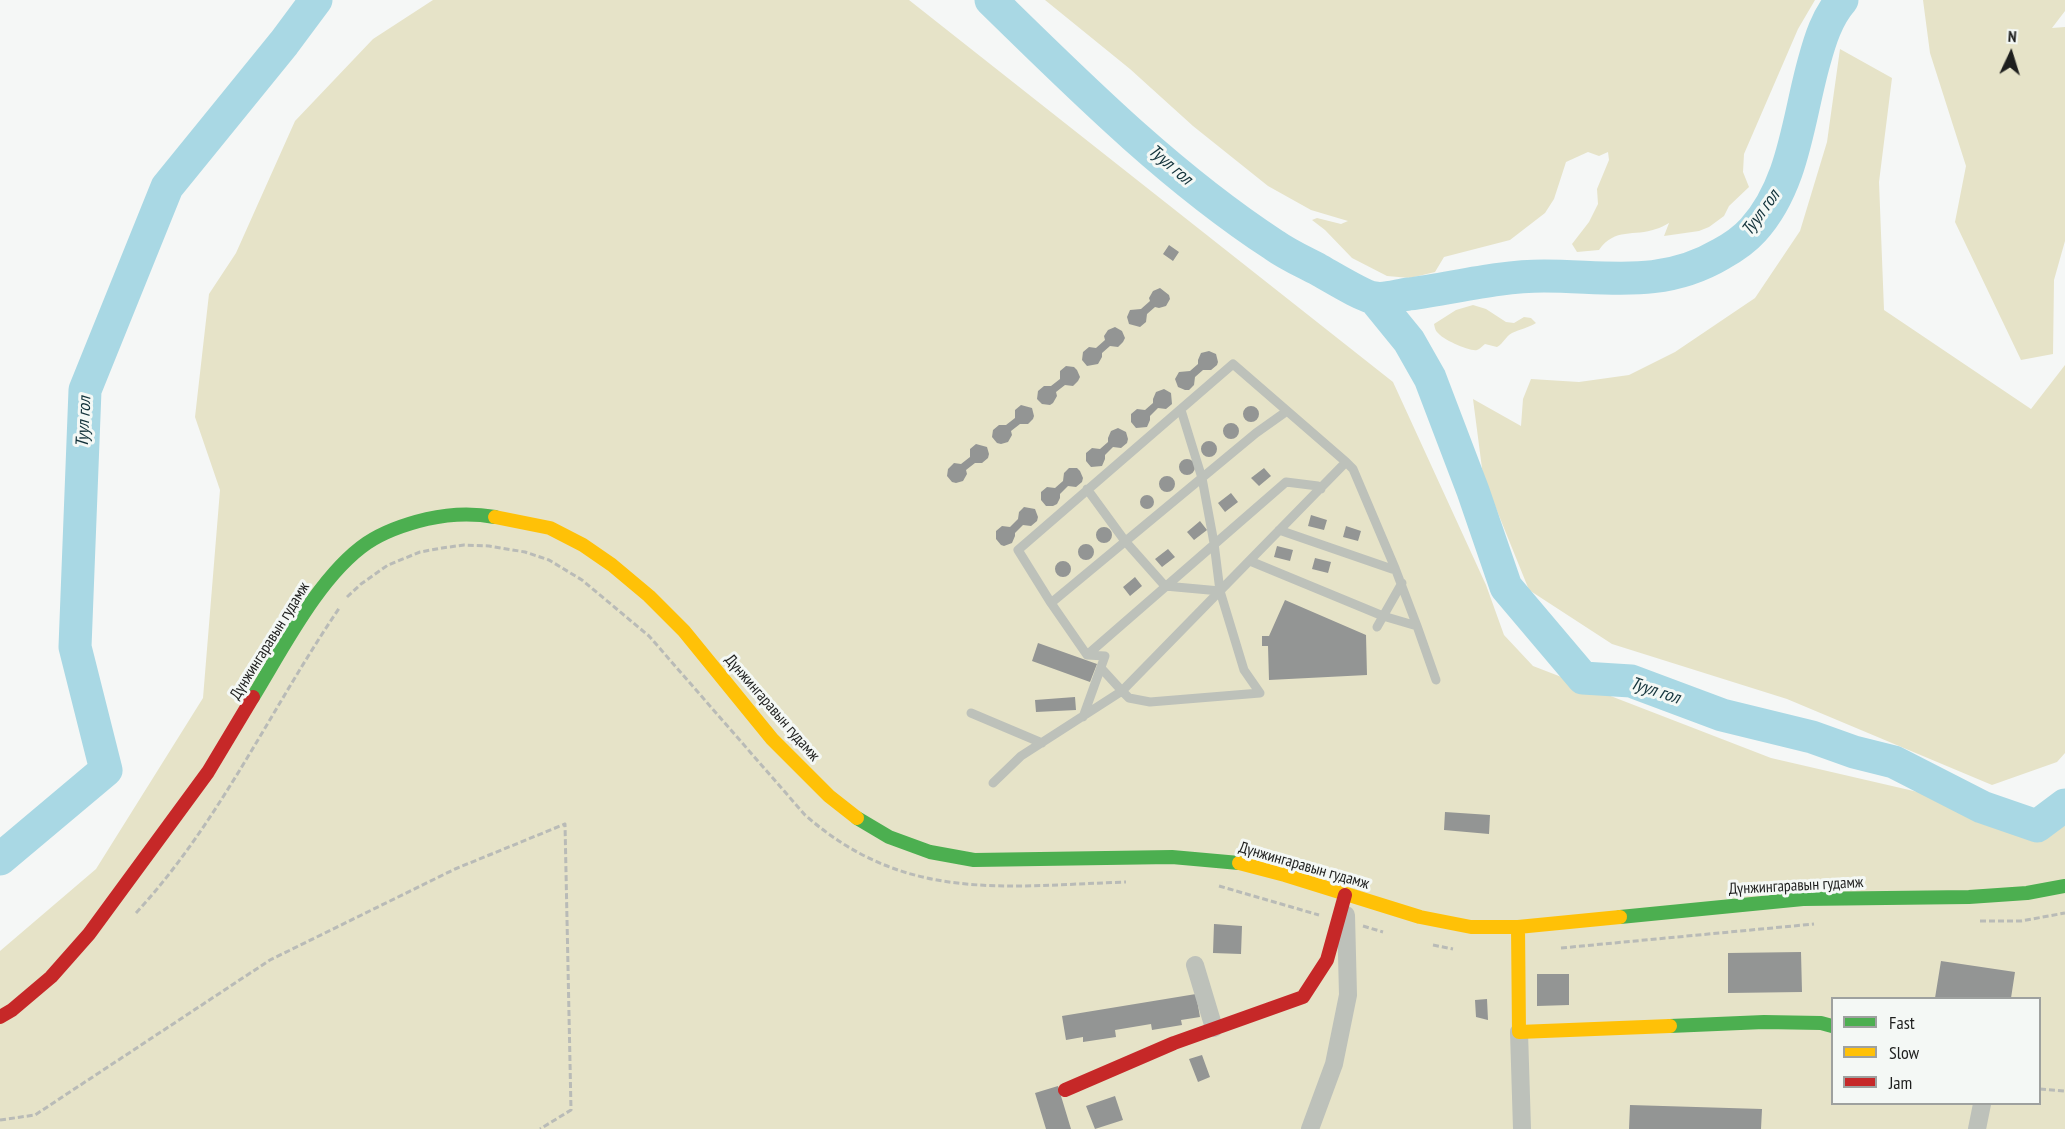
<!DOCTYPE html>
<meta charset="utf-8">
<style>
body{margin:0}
#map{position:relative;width:2065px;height:1129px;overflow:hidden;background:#f5f7f6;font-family:"PT Sans Narrow",sans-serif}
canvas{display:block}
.legend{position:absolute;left:1831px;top:997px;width:210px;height:108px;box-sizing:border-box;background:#f4f8f5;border:2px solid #9ea19f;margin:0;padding:8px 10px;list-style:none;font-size:18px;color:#1e1f1e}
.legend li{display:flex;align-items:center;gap:12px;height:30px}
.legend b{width:30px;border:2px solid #9ea19f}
.north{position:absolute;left:1981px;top:24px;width:60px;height:60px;-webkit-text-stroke:4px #f4f8f5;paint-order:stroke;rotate:4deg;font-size:16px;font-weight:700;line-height:24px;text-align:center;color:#1e1f1e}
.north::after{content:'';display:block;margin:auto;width:21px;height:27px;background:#1e1f1e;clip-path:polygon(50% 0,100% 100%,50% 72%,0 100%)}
</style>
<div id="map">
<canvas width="2065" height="1129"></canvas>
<ul class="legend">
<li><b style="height:8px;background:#4caf50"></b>Fast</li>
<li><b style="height:8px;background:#ffc107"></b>Slow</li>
<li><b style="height:8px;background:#c62828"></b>Jam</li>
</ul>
<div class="north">N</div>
</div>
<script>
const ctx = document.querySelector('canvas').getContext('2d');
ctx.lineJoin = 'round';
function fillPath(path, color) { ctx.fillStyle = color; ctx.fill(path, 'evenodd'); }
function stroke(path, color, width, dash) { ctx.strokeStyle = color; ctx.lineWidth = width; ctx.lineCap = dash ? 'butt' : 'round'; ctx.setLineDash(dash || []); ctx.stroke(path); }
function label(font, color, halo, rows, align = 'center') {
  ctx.font = font + ' "PT Sans Narrow",sans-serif'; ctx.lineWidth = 6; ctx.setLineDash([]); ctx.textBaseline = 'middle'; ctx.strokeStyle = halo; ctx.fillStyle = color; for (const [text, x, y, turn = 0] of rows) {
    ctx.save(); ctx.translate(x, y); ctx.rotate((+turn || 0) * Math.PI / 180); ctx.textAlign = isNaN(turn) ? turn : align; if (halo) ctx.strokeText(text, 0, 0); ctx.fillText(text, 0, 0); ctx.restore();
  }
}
const green = new Path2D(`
 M433 0H909L1393 382 1486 585 1504 635 1533 666 1771 758 2065 826V1129H0V951L96 869 203 698 220 490 195 417 209 294 236 253 295 121 373 39ZM1832 998H2040V1104H1832Z
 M1045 0H1815L1798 29 1744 154 1743 172 1749 187 1729 206 1724 216 1709 227 1699 231 1664 236 1669 223C1665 225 1660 228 1656 229 1634 237 1615 227 1599 250L1577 252 1572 244 1589 222 1598 204 1597 189 1609 160 1608 152 1599 156 1588 152 1566 162 1554 199 1545 213 1510 240 1444 257 1435 272 1410 278 1387 276 1352 258 1325 230 1312 220 1317 218 1341 224 1348 221 1311 210 1268 186 1193 126 1130 69Z
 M1923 0H2065V11L2052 28 2065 27V241L2054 280 2053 354 2021 360 1955 222 1966 166 1930 53Z
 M1840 49 1892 78 1879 182 1884 310 2031 409 2065 365V753L2057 762 1992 785 1787 699 1612 644 1529 590 1483 476 1473 399 1521 426 1523 399 1531 379 1579 382 1629 375 1675 352 1755 298 1800 231 1827 142Z
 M1473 305 1486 309 1506 322 1514 323 1524 317 1531 318 1536 323C1528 328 1520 329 1512 333 1505 337 1504 343 1497 347L1485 344C1482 346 1480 349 1477 350 1470 352 1442 339 1438 333 1435 330 1435 328 1434 324L1456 310Z`);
const river = new Path2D(`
 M991 0C1080 87 1170 177 1274 245 1288 255 1304 262 1319 270 1330 276 1364 297 1375 298 1385 300 1399 295 1409 294 1454 288 1498 276 1544 276 1608 276 1662 289 1721 254 1732 248 1744 240 1753 230 1794 185 1798 119 1814 62 1820 40 1827 17 1842 0
 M1374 298 1409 341 1430 378 1473 491 1506 587 1583 678 1631 681 1722 715 1812 737 1854 752 1894 762 1982 807 2037 826 2065 805
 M0 859 106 770 75 647 85 390 167 187 284 43 316 0`);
const building = new Path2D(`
 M1169 245 1179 252 1173 261 1163 254Z
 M1160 288 1169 295 1170 299 1166 306 1159 308 1155 307 1147 314 1146 322 1140 327 1129 324 1127 317 1130 310 1141 309 1150 301 1149 298 1153 291Z
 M1115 327 1122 331 1125 338 1123 342 1118 347 1110 346 1102 353V357L1098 364 1087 366 1082 360 1083 352 1089 347 1096 348 1105 340 1104 336 1108 330Z
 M1209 351 1216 354 1218 362 1217 365 1211 370H1203L1195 377 1194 385 1189 390H1185L1178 387 1175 379 1179 372 1190 371 1198 364V360L1201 353Z
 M1066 366 1074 367 1077 370 1080 377 1078 381 1073 386 1065 385 1056 392 1057 396 1053 403 1050 405 1042 404 1037 399 1038 391 1044 386H1051L1060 379V371Z
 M1164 389 1171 393 1172 404 1166 409 1158 408 1150 416V420L1147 427 1136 428 1131 422V414L1137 409 1145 410 1153 403V399L1156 392Z
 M1021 405 1032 408 1034 416 1033 419 1028 424H1020L1011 431 1012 435 1008 442 1001 444 997 443 992 437 993 430 999 425H1006L1015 418V410Z
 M1243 414a8 8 0 1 1 16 0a8 8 0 1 1-16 0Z
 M1223 431a8 8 0 1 1 16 0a8 8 0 1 1-16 0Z
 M1118 428 1126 432 1128 439 1127 443 1121 448 1113 447 1105 455V459L1102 466 1091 467 1086 461V453L1092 448 1100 449 1108 442V438L1111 431Z
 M1201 449a8 8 0 1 1 16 0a8 8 0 1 1-16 0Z
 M976 444 987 447 989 454 988 458 982 463H975L966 470 967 474 963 481 956 483 952 482 947 476 948 469 954 463 961 464 970 457V449Z
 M1179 467a8 8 0 1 1 16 0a8 8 0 1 1-16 0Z
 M1069 468H1077L1080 471 1083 478 1082 482 1076 487 1068 486 1060 494V498L1057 504 1053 506H1046L1041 500V492L1047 487 1055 488 1063 481 1064 473Z
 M1264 468 1271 476 1259 486 1251 478Z
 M1159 484a8 8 0 1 1 16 0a8 8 0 1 1-16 0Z
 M1231 493 1238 502 1225 512 1218 503Z
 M1140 502a7 7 0 1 1 14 0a7 7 0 1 1-14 0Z
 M1024 507 1035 509 1038 517 1037 521 1031 526 1023 525 1015 533V536L1012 543 1004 546 1001 545 996 539V531L1002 526 1010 527 1018 519 1019 512Z
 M1311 515 1327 520 1324 530 1308 526Z
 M1200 521 1207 530 1194 540 1187 532Z
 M1346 526 1361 531 1358 541 1343 537Z
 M1096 535a8 8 0 1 1 16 0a8 8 0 1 1-16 0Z
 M1078 552a8 8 0 1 1 16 0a8 8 0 1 1-16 0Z
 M1277 546 1293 550 1290 561 1274 557Z
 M1168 549 1175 557 1162 567 1155 559Z
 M1315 558 1331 562 1328 573 1312 569Z
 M1055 569a8 8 0 1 1 16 0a8 8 0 1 1-16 0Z
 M1135 577 1142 586 1130 596 1123 587Z
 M1285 600 1366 635 1367 675 1269 680 1268 646H1262V636H1269Z
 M1038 643 1097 664 1090 682 1032 661Z
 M1075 697 1076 710 1036 712 1035 700Z
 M1445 812 1490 815 1489 834 1444 830Z
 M1214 924 1242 926 1241 954 1213 953Z
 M1801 952 1802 992 1728 993V953Z
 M1941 961 2015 972 2011 998H1935Z
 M1537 974H1569V1005L1537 1006Z
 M1196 994 1200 1017 1181 1020 1182 1025 1152 1030 1151 1024 1115 1030 1116 1037 1083 1042V1037L1066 1040 1062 1016Z
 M1487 999 1488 1020 1476 1017 1475 1000Z
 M1202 1055 1210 1077 1198 1082 1189 1059Z
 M1058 1086 1071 1129H1046L1035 1093Z
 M1115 1096 1123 1120 1095 1129 1086 1106Z
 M1630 1105 1762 1109 1761 1129H1629Z`);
const path = new Path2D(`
 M347 597 361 584 388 565 420 552 442 548 464 545 489 546 525 552 549 560 582 580 649 636 805 815C905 903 1003 886 1126 882
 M1219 886 1319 915
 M136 913C220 822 271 708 340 607
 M1980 921H2021L2065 913
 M1363 926 1383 932
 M1433 945 1453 949
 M1561 948 1814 924
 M2040 1089 2065 1091
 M0 1120 35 1115 270 960 455 869 565 824 571 1110 540 1129`);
const lane = new Path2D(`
 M1087 489 1125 541 1165 586 1220 591
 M1279 530 1392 569 1395 568
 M1250 561 1383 616 1417 626 1395 568 1353 469 1346 462
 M1051 603 1256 433 1287 411
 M1417 626 1436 680
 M1377 627 1402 583
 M1087 655 1286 482 1318 486 1321 489
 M971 713 1042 743
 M1083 717 1105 656 1087 655 1051 603 1018 550 1233 364 1346 462 1122 691 1101 668
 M993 783 1021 756 1122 691 1129 698 1150 702 1260 693 1244 670 1220 591 1214 543 1202 478 1181 410`);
const street = new Path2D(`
 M1195 965 1214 1028
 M1519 1032 1522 1129
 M1310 1129 1334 1064 1348 995 1346 915
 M1977 1129 1982 1104`);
const fast = new Path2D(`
 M253 697C283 648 320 575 367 543 385 531 406 524 427 519 449 514 473 513 495 517
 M857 818 889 837 930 852 974 860 1172 857 1239 863
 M1620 917 1803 899 1969 897 2027 893 2065 886
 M1670 1026 1764 1022 1821 1023 1832 1026`);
const slow = new Path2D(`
 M495 517 550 528 583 545 612 565 649 596 684 631 772 739 829 796 857 818
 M1239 863 1285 875 1420 917 1471 927H1518L1620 917
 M1518 927 1519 1032 1670 1026`);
const jam = new Path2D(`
 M0 1017 12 1010 51 977 89 934 208 772 253 697
 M1065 1090 1174 1043 1303 997 1327 960 1345 895`);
const streetNames = [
 ["Дүнжингаравын гудамж",270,641,-58],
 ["Дүнжингаравын гудамж",772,708,49],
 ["Дүнжингаравын гудамж",1304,866,16],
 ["Дүнжингаравын гудамж",1796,886,-3]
];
const waterNames = [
 ["Туул гол",1170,165,40],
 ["Туул гол",1761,213,-54],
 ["Туул гол",84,422,-87],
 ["Туул гол",1655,691,18]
];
fillPath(green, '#e6e3c8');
stroke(river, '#a9d8e4', 33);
fillPath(building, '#939594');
stroke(path, '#b9bbb7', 3, [6, 3]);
stroke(lane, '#bdc1ba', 9);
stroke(street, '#bdc1ba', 18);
stroke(fast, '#4caf50', 14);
stroke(slow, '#ffc107', 14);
stroke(jam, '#c62828', 14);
label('16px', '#1e1f1e', '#f4f8f5', streetNames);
label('italic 18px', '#12323a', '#f4f8f5', waterNames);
</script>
